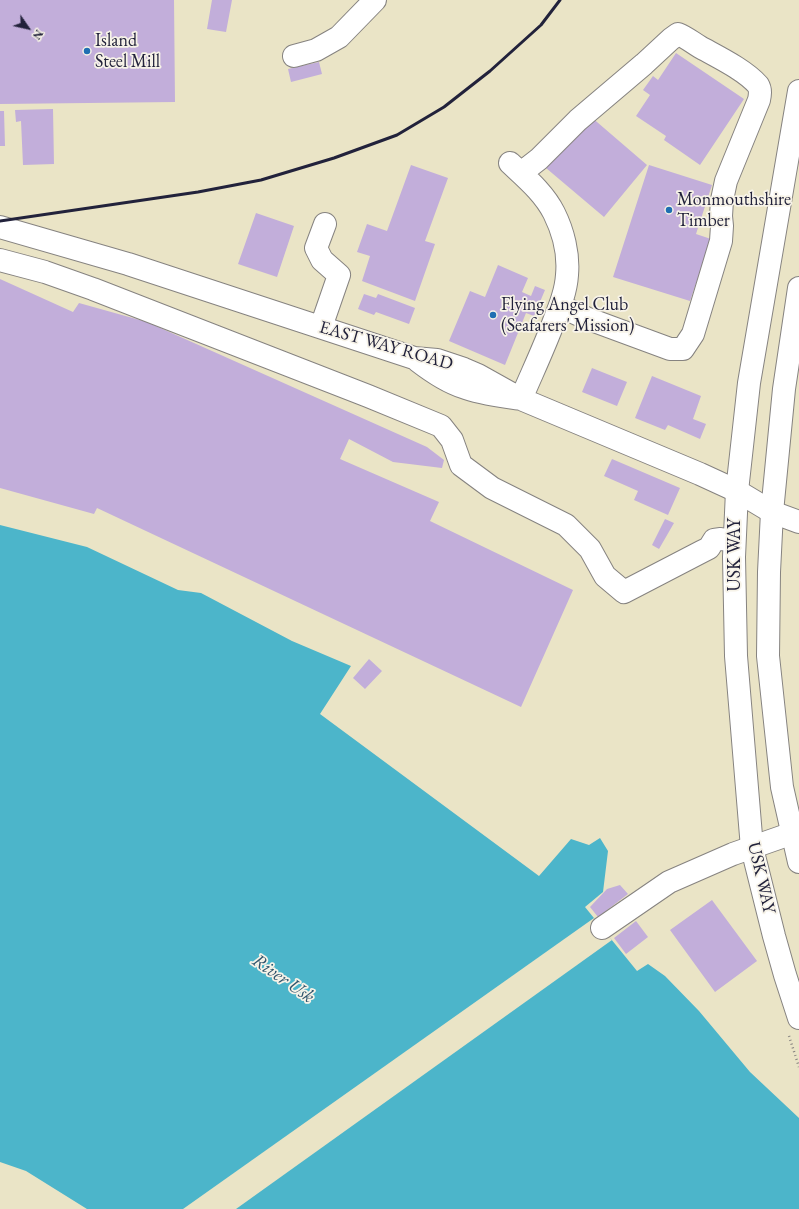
<!DOCTYPE html>
<style>
body{margin:0}
#map{position:relative;width:799px;height:1209px;overflow:hidden;background:#eae4c6;font-family:"EB Garamond",serif}
canvas{display:block}
.north{position:absolute;left:8px;top:8px;width:40px;height:40px;-webkit-text-stroke:3px #f7f3e8;paint-order:stroke;rotate:124deg;font-size:11px;font-weight:700;line-height:16px;text-align:center;color:#22223b}
.north::after{content:'';display:block;margin:auto;width:14px;height:18px;background:#22223b;clip-path:polygon(50% 0,100% 100%,50% 72%,0 100%)}
</style>
<div id="map">
<canvas width="799" height="1209"></canvas>
<div class="north">N</div>
</div>
<script>
const ctx = document.querySelector('canvas').getContext('2d');
ctx.lineJoin = 'round';
function fillPath(path, color) { ctx.fillStyle = color; ctx.fill(path, 'evenodd'); }
function stroke(path, color, width, dash) { ctx.strokeStyle = color; ctx.lineWidth = width; ctx.lineCap = dash ? 'butt' : 'round'; ctx.setLineDash(dash || []); ctx.stroke(path); }
function label(font, color, halo, rows, align = 'center') {
  ctx.font = font + ' "EB Garamond",serif'; ctx.lineWidth = 3.5; ctx.setLineDash([]); ctx.textBaseline = 'middle'; ctx.strokeStyle = halo; ctx.fillStyle = color; for (const [text, x, y, turn = 0] of rows) {
    ctx.save(); ctx.translate(x, y); ctx.rotate((+turn || 0) * Math.PI / 180); ctx.textAlign = isNaN(turn) ? turn : align; if (halo) ctx.strokeText(text, 0, 0); ctx.fillText(text, 0, 0); ctx.restore();
  }
}
const water = new Path2D(`
 M0 525 87 547 178 590 201 593 292 641 351 666 320 714 539 876 571 839 589 845 600 838 608 851 603 892 585 907 637 971 648 964 665 976 699 1011 750 1072 799 1118V1209H87L26 1171 0 1162Z`);
const pier = new Path2D(`
 M594 918 612 940 236 1209H183Z`);
const building = new Path2D(`
 M0 0H174L175 102 0 104Z
 M212 0H232L226 32 207 29Z
 M676 53 744 99 700 165 664 140 666 136 636 116 650 95 643 90 653 76 658 80Z
 M319 62 322 74 291 82 288 69Z
 M53 109 54 164 23 165 21 121 16 122 15 110Z
 M0 111H4L5 146H0Z
 M590 116 647 165 604 217 546 168Z
 M411 165 448 178 425 241 435 244 415 301 362 281 370 256 357 252 367 224 387 231Z
 M649 165 712 185 696 234 711 239 690 301 613 277Z
 M256 213 294 226 277 277 238 264Z
 M498 265 528 278 522 292 531 296 535 286 545 290 534 316 526 313 505 365 449 341 470 291 485 297Z
 M0 279 73 312 79 303 147 322 427 447 444 460 442 468 393 462 349 439 340 459 439 502 430 521 573 590 521 707 97 508 94 514 0 488Z
 M364 294 376 298 378 294 415 308 409 324 376 312 374 315 358 309Z
 M592 368 627 382 617 406 582 392Z
 M652 376 701 396 693 419 706 424 700 439 668 425 665 430 635 418Z
 M612 459 680 488 668 515 634 500 638 491 604 476Z
 M665 519 674 523 659 549 652 545Z
 M369 659 382 671 365 689 353 678Z
 M620 885 628 894 598 917 590 907 607 889Z
 M712 900 757 961 715 992 670 930Z
 M636 921 648 937 626 954 614 938Z`);
const path = new Path2D(`
 M789 1036 799 1067`);
const minor = new Path2D(`
 M294 56 316 50 339 37 375 0
 M521 173 539 159 578 120 644 64 671 39 678 34C686 37 693 43 700 47 718 57 745 70 758 85 761 90 760 95 759 100L726 181 722 200 721 216 722 226 721 241 693 334 683 349H670L586 318 560 306
 M0 227 128 264 414 358 437 360 464 369 478 375 521 399 700 474 737 491 772 512 799 522
 M0 260 45 272 93 289 368 396 441 426 452 440 461 465 492 488 566 525 590 549 605 576 624 592 701 552 709 548 714 540 721 539 734 541
 M321 327 339 275 322 260 316 248 325 224
 M418 361C431 371 447 382 463 387 481 394 502 396 521 399 532 373 544 348 554 321 560 306 566 291 567 275 569 254 563 231 554 213 544 193 526 178 510 163
 M602 928 669 882 733 854 793 833`);
const major = new Path2D(`
 M799 91 749 383 737 491 734 557 736 656 752 848 774 936 785 975 799 1018
 M799 288 784 389 772 512 769 572 768 656 782 787 799 862`);
const rail = new Path2D(`
 M0 221 198 192 261 180 334 158 397 135 444 107 490 71 541 25 560 0`);
const markers = [
 [87,51,4,"#1f6fb2"],
 [669,210,4,"#1f6fb2"],
 [493,315,4,"#1f6fb2"]
];
const poiNames = [
 ["Island",95,41],
 ["Steel Mill",95,62],
 ["Monmouthshire",677,200],
 ["Timber",677,221],
 ["Flying Angel Club",501,305],
 ["(Seafarers' Mission)",501,326]
];
const streetNames = [
 ["EAST WAY ROAD",386,346,16],
 ["USK WAY",735,555,-90],
 ["USK WAY",761,878,77]
];
const waterNames = [
 ["River Usk",283,979,35]
];
fillPath(water, '#4cb5ca');
fillPath(pier, '#eae4c6');
fillPath(building, '#c2aeda');
stroke(minor, '#868380', 24);
stroke(major, '#868380', 24);
stroke(path, '#868380', 2.5, [1, 3]);
stroke(minor, '#fff', 22);
stroke(major, '#fff', 22);
stroke(rail, '#22223b', 3);
for (const [x, y, r, color] of markers) { const dot = new Path2D(); dot.arc(x, y, r, 0, 2 * Math.PI); ctx.fillStyle = color; ctx.fill(dot); stroke(dot, '#f7f3e8', 1.5); }
label('18px', '#22223b', '#f7f3e8', poiNames, 'left');
label('18px', '#22223b', '#f7f3e8', streetNames);
label('italic 19px', '#31556d', '#f7f3e8', waterNames);
</script>
